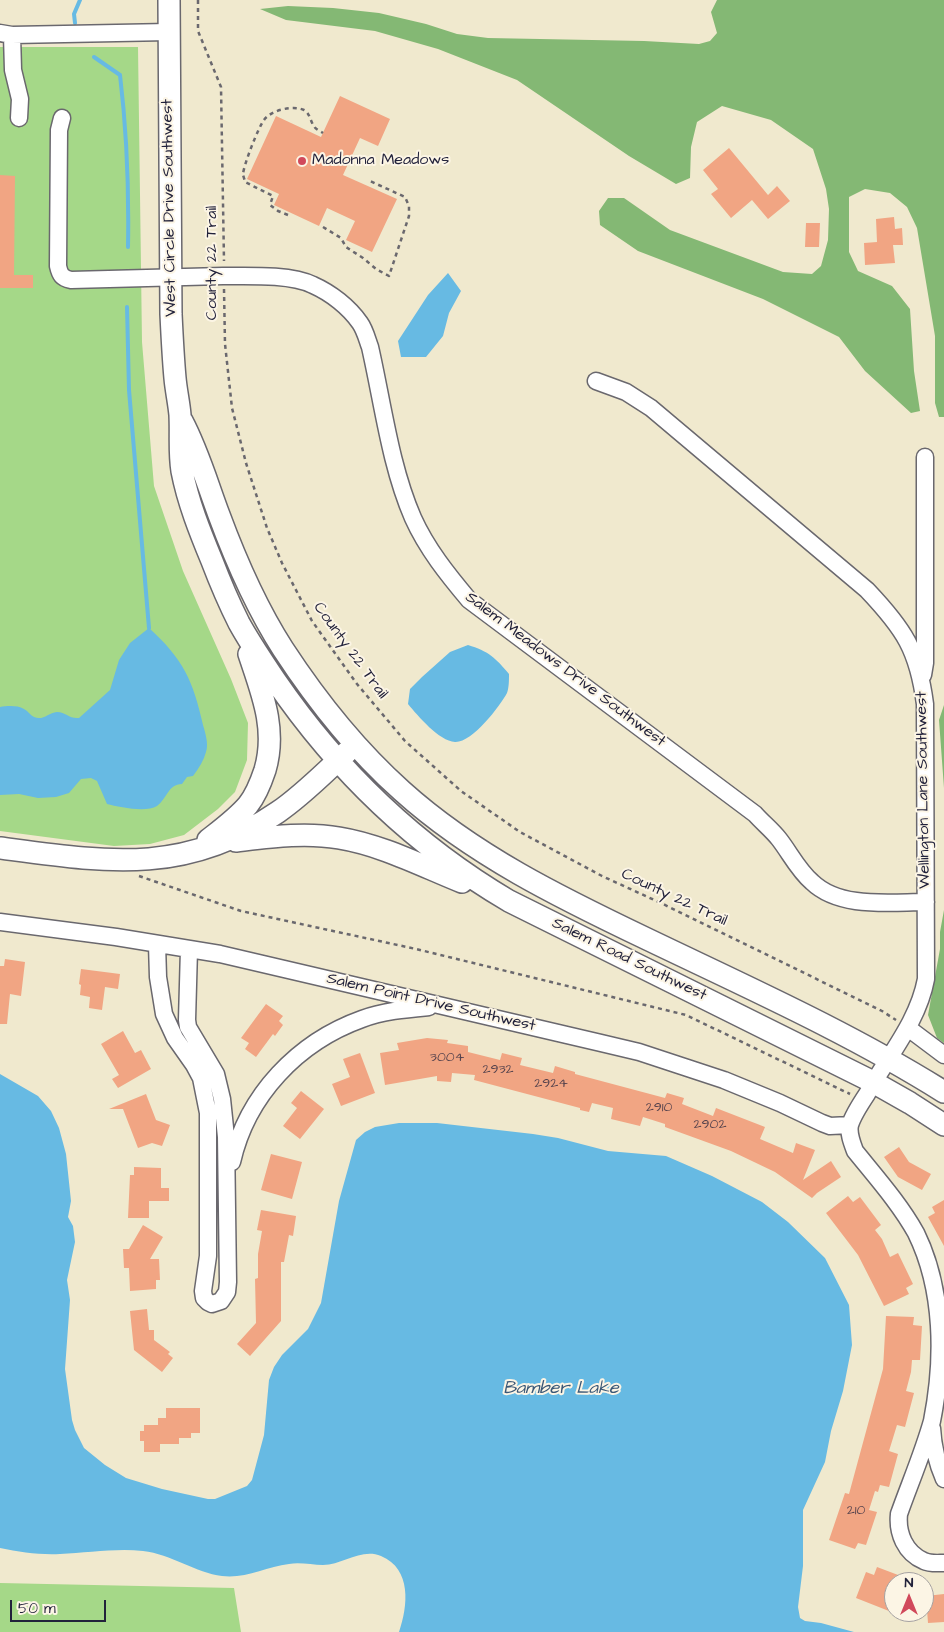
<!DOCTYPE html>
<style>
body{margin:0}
#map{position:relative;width:944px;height:1632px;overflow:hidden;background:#f0e9ce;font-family:"Architects Daughter",sans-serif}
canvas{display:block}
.north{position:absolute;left:884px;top:1572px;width:50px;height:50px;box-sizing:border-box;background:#fcf5e5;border:1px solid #a5a1a1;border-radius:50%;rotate:0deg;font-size:14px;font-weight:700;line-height:20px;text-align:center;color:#22223b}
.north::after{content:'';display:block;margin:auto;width:18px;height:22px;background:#d1495b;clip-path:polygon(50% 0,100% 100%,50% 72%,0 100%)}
.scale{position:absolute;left:10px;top:1600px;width:96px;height:22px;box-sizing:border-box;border:2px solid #22223b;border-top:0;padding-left:6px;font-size:15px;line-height:18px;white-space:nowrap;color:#22223b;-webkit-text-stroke:4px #fcf5e5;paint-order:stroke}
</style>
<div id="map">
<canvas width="944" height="1632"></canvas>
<div class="north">N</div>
<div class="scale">50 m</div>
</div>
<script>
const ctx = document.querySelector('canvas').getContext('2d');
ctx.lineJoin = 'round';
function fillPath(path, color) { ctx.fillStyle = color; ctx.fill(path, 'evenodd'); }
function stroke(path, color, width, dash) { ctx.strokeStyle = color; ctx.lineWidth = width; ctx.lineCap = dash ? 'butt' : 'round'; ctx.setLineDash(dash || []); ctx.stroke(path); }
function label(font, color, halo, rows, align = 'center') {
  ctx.font = font + ' "Architects Daughter",sans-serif'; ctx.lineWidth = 4; ctx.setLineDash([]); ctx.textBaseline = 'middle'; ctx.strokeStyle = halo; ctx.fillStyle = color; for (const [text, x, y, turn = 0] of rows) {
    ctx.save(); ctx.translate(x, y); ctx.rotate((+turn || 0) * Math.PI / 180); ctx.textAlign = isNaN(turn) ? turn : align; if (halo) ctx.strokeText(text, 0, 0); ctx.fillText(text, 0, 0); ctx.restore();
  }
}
const green = new Path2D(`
 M0 47H138L142 342 154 486 183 571 231 679 248 723 247 760 235 792 218 809 184 835 150 844 114 846 0 831Z
 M0 1583 234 1588 241 1632H0Z`);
const forest = new Path2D(`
 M717 0H944V417H939L935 403V336L917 228 907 207 890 193 865 189 849 197V252L858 271 892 286 910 309 914 371 920 411 911 413 865 371 839 337 763 299 638 251 600 225 599 211 608 198H624L670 230 783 272 812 274 821 266 828 240 829 209 826 189 813 149 771 120 722 106 697 122 691 147 690 178 676 184 629 156 517 80 438 49 375 31 286 20 260 9 288 6 333 8 379 13 426 24 457 34 488 38 644 41 699 44 710 41 717 33 711 12Z
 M944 705V788L939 720Z
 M944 910V1043L937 1038 928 1015 940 949V932Z`);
const water = new Path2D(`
 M448 273 461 291 449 313 443 336 426 357H401L398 341 428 295Z
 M149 628C183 659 193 680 203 725 205 732 209 744 206 752 204 760 199 768 193 776L187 777 182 784C168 784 167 799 157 806 146 813 119 807 107 804L97 781 91 778 81 779 69 793 56 797 38 798 19 794 0 795V707C7 706 17 705 24 709 28 711 30 715 34 717 43 721 48 713 57 712 66 712 69 719 79 718L110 690 119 660 130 643Z
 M468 645C488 651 496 658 509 674 509 680 509 688 507 693 500 706 472 743 455 742 439 741 418 716 408 704L410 689 422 677 450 652Z
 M0 1074 38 1096 51 1111 59 1128 66 1154 71 1201 68 1217 73 1226 75 1242 67 1280 70 1300 65 1369 72 1420 75 1430 84 1448 105 1465 126 1478 162 1489 208 1499H215L247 1486 252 1480 264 1435 269 1380 274 1367 282 1355 308 1329 321 1303 339 1201 356 1140 365 1132 375 1127 399 1123H437L533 1134 558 1138 608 1151 666 1156 712 1176 762 1202 788 1222 825 1258 849 1305 852 1345 843 1391 831 1431 825 1462 803 1510V1566L798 1607 800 1618 805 1621 821 1623 854 1632H399C408 1606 412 1569 381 1556 361 1548 343 1565 323 1565 312 1565 300 1562 289 1564 266 1567 245 1579 222 1576 196 1573 171 1554 143 1551 116 1548 87 1553 60 1554 39 1555 20 1552 0 1548Z`);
const stream = new Path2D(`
 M75 23 74 14 80 0
 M94 57 120 75C127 133 129 189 128 247
 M127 307 129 390 149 628`);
const building = new Path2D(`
 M340 96 390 119 378 146 360 138 343 175 397 199 372 252 346 240 355 221 327 208 319 226 274 205 279 194 247 179 276 116 321 137Z
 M729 148 768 195 777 186 790 201 768 219 752 200 731 218 711 194 718 189 703 170Z
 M0 175 15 176 14 275H33V288H0Z
 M894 217 895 229 902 228 903 245H893L895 263 865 265 864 243 877 242 876 219Z
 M806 223H820L819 247H805Z
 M5 959 25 962 21 996 10 994 7 1024H0V966H4Z
 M81 969 120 974 118 989 105 987 102 1010 89 1008 90 997 80 995 81 985 79 984Z
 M266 1004 283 1016 279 1021 283 1025 275 1036 273 1034 256 1057 245 1049 249 1043 241 1038Z
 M123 1031 135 1053 141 1050 151 1069 118 1088 112 1079 119 1075 101 1044Z
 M427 1038 448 1040 447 1043 468 1046V1052L500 1060 502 1053 522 1058 520 1065 553 1073 555 1066 575 1072V1074L665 1098 667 1093 684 1098 682 1104 713 1116 716 1108 765 1127 760 1139 793 1153 796 1143 815 1150 803 1180 831 1161 841 1177 817 1193 812 1198 775 1172 731 1151 665 1127V1124L643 1117 640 1126 611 1119 613 1108 592 1103 589 1112 580 1110V1108L474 1080 475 1075 452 1073 451 1082 437 1081V1076L385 1085 380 1053 399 1050 397 1043Z
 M360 1053 375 1093 341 1106 332 1084 350 1077 343 1059Z
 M301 1091 324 1109 300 1139 283 1126 297 1108 291 1103Z
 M146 1094 156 1120 170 1125 162 1146 152 1143 138 1148 123 1109H109Z
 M899 1147 909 1162 931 1174 922 1190 898 1177 884 1157Z
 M271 1154 302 1162 292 1199 261 1190Z
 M134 1167 161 1168V1188H169V1201H149V1218H128L130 1175H134Z
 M848 1196 853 1202 860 1197 881 1225 875 1230 882 1239 890 1257 898 1253 913 1284 906 1288 909 1294 884 1306 858 1255 826 1213Z
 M944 1200V1246L928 1217 935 1213 932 1207Z
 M261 1210 296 1216 293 1236 289 1235 284 1262H281V1321L250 1356 237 1344 256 1323 255 1279 258 1278V1254L262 1231 257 1230Z
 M143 1225 163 1237 150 1259H159L160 1280H156V1289L130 1291 129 1268H124L123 1249H129Z
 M147 1309 149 1330H154V1340L170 1352 168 1354 173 1358 162 1372 134 1350 130 1311Z
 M886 1316 914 1317 913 1325 922 1326 920 1360H912L911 1372 906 1391 914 1393 905 1427 897 1425 889 1451 898 1454 889 1487 880 1485 878 1492 875 1491 869 1510 877 1512 866 1545 858 1543 855 1549 829 1540 845 1493 849 1494 883 1369Z
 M166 1408H200V1433H191V1438H179V1444H160V1452H144V1441H140V1431H144V1425H158V1418H166Z
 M877 1567 914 1581 894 1582V1613L856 1598 866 1572 874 1575Z
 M944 1594V1622L928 1623 926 1596Z`);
const path = new Path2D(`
 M198 0V31L221 87 224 261
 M288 215 278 211 270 205 273 196 245 182C245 181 243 175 243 175 243 166 259 126 264 120 271 110 293 105 304 110 310 113 310 121 314 126 315 129 320 131 323 133
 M323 227 341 238 346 247 363 258 376 269 389 276 409 216V206L405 197 370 181
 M224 289 225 344 232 408 246 463 267 528 282 563 312 621 357 684 405 741 461 791 520 832 602 876 663 904 882 1011 896 1020
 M139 876 241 911 416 949 686 1015 850 1094`);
const minor = new Path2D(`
 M0 33 12 35 169 32
 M12 35 13 70 20 99 19 118
 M62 118 59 130 58 266C60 275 62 278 71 280 122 279 172 277 223 276 248 276 291 274 313 285 331 293 349 307 360 323 365 330 367 339 370 347 383 404 390 465 413 518 427 549 448 575 469 600L755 814C763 823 772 830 779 839 790 853 798 870 812 882 840 909 890 902 926 902
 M596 381 626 392 651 408 867 590C904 629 918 650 925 704L926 979C918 1022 888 1056 867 1094 861 1103 853 1115 850 1125 848 1133 852 1143 855 1151 876 1177 900 1204 916 1233 944 1290 944 1360 932 1421 923 1453 910 1483 899 1514 897 1533 905 1553 924 1561 930 1564 938 1563 944 1563
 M923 675 925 663V457
 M0 922 116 937 220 954 601 1043 639 1052 724 1080 780 1103 822 1123 830 1126 850 1125
 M157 944 158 977 164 1014 175 1038 194 1065 201 1078 208 1113V1256L203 1291 204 1298 208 1302 212 1304 221 1301 227 1292 228 1282 226 1137 222 1099 216 1074 188 1027 187 1020 189 949
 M908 1028 944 1055
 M232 1162C247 1095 298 1042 362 1019 383 1011 407 1009 429 1007
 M932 1428C933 1446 937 1463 944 1479`);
const major = new Path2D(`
 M169 0 171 314C172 335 173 356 175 378 176 390 179 403 180 415 181 434 179 452 182 471 188 502 200 532 212 561 220 582 229 603 239 623 250 643 263 662 275 680 338 772 414 845 509 901L873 1082 910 1103 944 1125
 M182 421C198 451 207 483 219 515 236 561 256 607 283 649 317 701 355 749 402 791 473 855 561 898 647 939 747 987 850 1033 944 1092
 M208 840C222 829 237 818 248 805 256 795 261 782 265 770 277 729 262 693 249 654
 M236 841C270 837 305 832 339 838 382 845 422 866 462 882
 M0 848C105 862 185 876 278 812 303 795 325 772 347 752`);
const markers = [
 [302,161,5,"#d1495b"]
];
const numberNames = [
 ["3004",447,1058],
 ["2932",498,1070],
 ["2924",551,1084],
 ["2910",659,1108],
 ["2902",710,1125],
 ["210",856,1511]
];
const poiNames = [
 ["Madonna Meadows",312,161]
];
const streetNames = [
 ["West Circle Drive Southwest",170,208,-91],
 ["County 22 Trail",213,263,-90],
 ["County 22 Trail",350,651,54],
 ["Salem Meadows Drive Southwest",565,670,37],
 ["Wellington Lane Southwest",924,790,-91],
 ["County 22 Trail",674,898,25],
 ["Salem Road Southwest",629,960,26],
 ["Salem Point Drive Southwest",431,1003,13]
];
const waterNames = [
 ["Bamber Lake",561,1389]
];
fillPath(green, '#a5d888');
fillPath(forest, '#84b874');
fillPath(water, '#67bae3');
stroke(stream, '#67bae3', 4);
fillPath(building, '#f1a583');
stroke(minor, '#6a686e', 19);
stroke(major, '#6a686e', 24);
stroke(path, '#6a686e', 2.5, [4, 4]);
stroke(minor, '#fff', 16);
stroke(major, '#fff', 21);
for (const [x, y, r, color] of markers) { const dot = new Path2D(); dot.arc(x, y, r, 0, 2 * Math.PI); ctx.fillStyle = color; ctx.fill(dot); stroke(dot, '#fcf5e5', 2); }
label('14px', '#56434d', null, numberNames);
label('16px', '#22223b', '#fcf5e5', poiNames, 'left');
label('16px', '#22223b', '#fcf5e5', streetNames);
label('italic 18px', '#3a5776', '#fcf5e5', waterNames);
</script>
